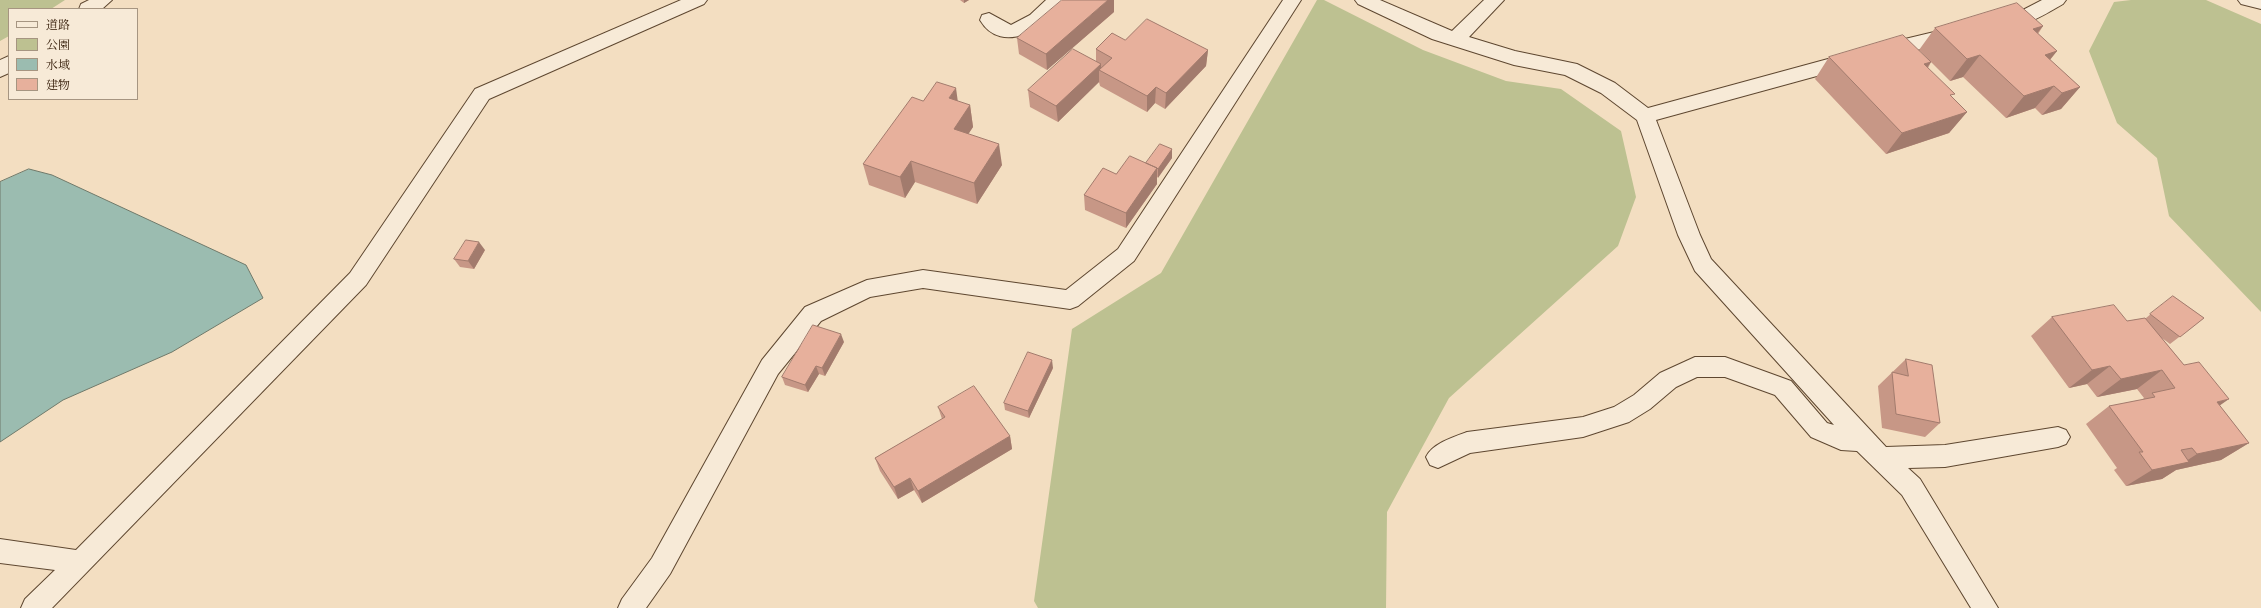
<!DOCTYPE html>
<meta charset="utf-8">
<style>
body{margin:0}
#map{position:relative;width:2261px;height:608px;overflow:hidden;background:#f3dec1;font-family:"Libre Bodoni","Noto Serif JP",serif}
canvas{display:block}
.legend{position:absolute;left:8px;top:8px;width:130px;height:92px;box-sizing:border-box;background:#f7ead7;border:1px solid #a69581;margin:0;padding:5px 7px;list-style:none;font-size:12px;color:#2d1500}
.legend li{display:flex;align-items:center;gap:8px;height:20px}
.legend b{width:20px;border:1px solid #a69581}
</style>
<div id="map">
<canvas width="2261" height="608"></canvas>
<ul class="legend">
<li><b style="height:5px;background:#f7ead7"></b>道路</li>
<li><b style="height:11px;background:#bdc191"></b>公園</li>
<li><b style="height:11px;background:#9bbcb0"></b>水域</li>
<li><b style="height:11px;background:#e7b09c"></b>建物</li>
</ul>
</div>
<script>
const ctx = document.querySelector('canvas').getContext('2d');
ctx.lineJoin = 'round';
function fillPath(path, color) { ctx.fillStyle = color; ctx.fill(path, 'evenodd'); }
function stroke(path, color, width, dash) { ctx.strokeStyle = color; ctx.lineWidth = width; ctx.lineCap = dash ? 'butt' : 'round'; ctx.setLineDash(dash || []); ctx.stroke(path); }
const green = new Path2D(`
 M0 0H65L51 9H9V36L0 41Z
 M1317 0H1324L1423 50 1506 81 1561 89 1621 131 1636 197 1618 246 1449 398 1387 512 1386 608H1038L1034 601 1072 329 1161 273Z
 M2131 0H2206L2261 24V312L2169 216 2157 158 2117 123 2089 51 2114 2Z`);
const water = new Path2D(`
 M29 169 52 175 246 265 263 298 172 352 63 400 0 442V182Z`);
const minor = new Path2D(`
 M89 0H112L102 9H79L81 4Z
 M681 0H707L704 4 489 99 366 285 52 608H21L25 599 55 570 0 563V539L76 550 350 273 475 89Z
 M1046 0H1065C1049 27 1002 57 980 20L982 15 989 13 1011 25 1030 15Z
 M1283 0H1301L1134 261 1078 306 1070 309 923 288 870 297 821 321 778 374 670 574 646 608H618L622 599 652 558 762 360 805 307 867 280 923 270 1066 290 1118 249Z
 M1355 0H1380L1452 31 1484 0H1504L1469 37 1515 51 1577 64 1615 83 1648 108 1850 53 1857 55 1860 60 1857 65 1656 120 1700 235 1711 259 1886 447 1945 445 2058 427 2066 430 2070 437 2066 444 2058 447 1945 467 1908 468 1920 479 1998 608H1971L1902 495 1857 451 1841 450 1811 437 1775 395 1725 377H1697L1676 387 1650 409 1629 422 1583 437 1470 453 1438 468 1430 465 1426 457C1432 444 1453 437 1467 432L1583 417 1614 407 1634 395 1660 373 1695 357H1725L1791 381 1827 423 1834 425 1695 271 1678 235 1637 120 1601 93 1565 75 1514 65 1432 39 1358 4Z
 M2042 0H2066L2063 4C2046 14 2015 33 1995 28L1993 23 1995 18 2019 12Z
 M2238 0H2261V9L2241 4Z
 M1955 27 1962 29 1964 34 1962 39 1884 58 1877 56 1875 51 1877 46 1884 44Z
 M9 56V73L0 77V60Z`);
const wall = new Path2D(`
 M960 0H969L964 3Z
 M1114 12 1047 70 1019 54 1017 38Z
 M2043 26 2038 34 2057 51 2050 60 2080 87 2061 109 2042 115 2035 108 2006 118 1963 77 1950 81 1919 50 1935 28Z
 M1125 40 1208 50 1206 66 1165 109 1155 103 1147 112 1100 86 1099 82 1058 122 1030 107 1028 90 1096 61V49Z
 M1829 57 1931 62 1928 68 1952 97 1967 112 1949 133 1886 154 1815 79Z
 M923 101 958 102 970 105 973 127 968 134 1002 165 977 204 915 182 905 198 869 185 863 164Z
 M1172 149V158L1157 178V184L1126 228 1085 210 1084 195 1116 174 1146 163Z
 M485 250 474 269 460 267 454 259Z
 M2173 296 2204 318 2170 344 2162 338 2184 365 2220 406 2249 443 2221 460 2176 470 2162 479 2126 486 2114 470 2117 468 2086 424 2109 406 2142 400 2144 398 2137 389 2097 397 2087 384 2069 388 2031 336 2052 317 2127 321 2146 318Z
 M844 342 825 376 819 374 808 392 785 385 782 377Z
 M1906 359 1940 423 1925 437 1882 428 1878 386Z
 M1053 368 1029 418 1005 410 1004 403Z
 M938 407 1010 436 1012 449 922 503 914 490 898 499 880 471 875 458 942 419Z`);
const shadedWall = new Path2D(`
 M964 0H969L964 3Z
 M1108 0H1114V12L1047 70 1046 54Z
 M2043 26 2025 48 2033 29Z
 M1208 50 1206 66 1165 109 1166 93Z
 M2057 51 2039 73 2045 55Z
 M1980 55 1963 77 1950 81 1967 59Z
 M1931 62 1915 84 1924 64Z
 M1101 64V71L1099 70V82L1058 122 1056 106Z
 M2054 86 2035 108 2006 118 2024 96Z
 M1156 87 1155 103 1147 112V96Z
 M2080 87 2061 109 2042 115 2062 93Z
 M956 88 959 110 949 98Z
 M970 105 973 127 958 150 954 129Z
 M1967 112 1949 133 1886 154 1902 133Z
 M999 144 1002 165 977 204 974 183Z
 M1172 149V158L1158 178V169Z
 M911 161 915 182 905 198 900 177Z
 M1157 168V184L1126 228V213Z
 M479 242 485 250 474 269 468 261Z
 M841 334 844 342 825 376 822 368Z
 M1052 360 1053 368 1029 418 1028 411Z
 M816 366 819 374 808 392 805 385Z
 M2110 366 2087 384 2069 388 2092 370Z
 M2162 370 2137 389 2097 397 2121 379Z
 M2229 399 2202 418 2217 402Z
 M1010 436 1012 449 922 503 918 491Z
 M2249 443 2221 460 2176 470 2162 479 2126 486 2152 470 2183 463 2197 454Z
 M910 478 914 490 898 499 894 487Z`);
const building = new Path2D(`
 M1062 0H1108L1046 54 1017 38Z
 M2017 3 2043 26 2033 29 2057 51 2045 55 2080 87 2062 93 2054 86 2024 96 1980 55 1967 59 1935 28Z
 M1147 19 1208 50 1166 93 1156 87 1147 96 1099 70 1112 58 1096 49 1112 33 1125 40Z
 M1903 35 1931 62 1924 64 1955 94 1950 95 1967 112 1902 133 1829 57Z
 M1073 49 1101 64 1056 106 1028 90Z
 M937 82 956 88 949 98 970 105 954 129 999 144 974 183 911 161 900 177 863 164 912 97 923 101Z
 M1160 144 1172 149 1158 169 1157 168 1146 163Z
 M1130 156 1157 168 1126 213 1084 195 1103 168 1116 174Z
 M466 240 479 242 468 261 454 259Z
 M2173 296 2204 318 2180 337 2150 314Z
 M2114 305 2127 321 2145 318 2184 365 2199 362 2229 399 2217 402 2249 443 2197 454 2192 448 2181 450 2189 462 2152 470 2139 452H2143L2109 406 2155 397 2152 393 2175 388 2162 370 2121 379 2110 366 2092 370 2052 317Z
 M813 325 841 334 822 368 816 366 805 385 782 377Z
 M1028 352 1052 360 1028 411 1004 403Z
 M1906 359 1932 365 1940 423 1896 414 1892 372 1908 376Z
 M974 386 1010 436 918 491 910 478 894 487 875 458 945 417 938 407Z`);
fillPath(green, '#bdc191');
fillPath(water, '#9bbcb0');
stroke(water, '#6f796a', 1);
stroke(minor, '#5e4730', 2);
fillPath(minor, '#f7ead7');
fillPath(wall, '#c79786');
fillPath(shadedWall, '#a27b6d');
fillPath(building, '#e7b09c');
stroke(building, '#a27b6d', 1);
</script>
